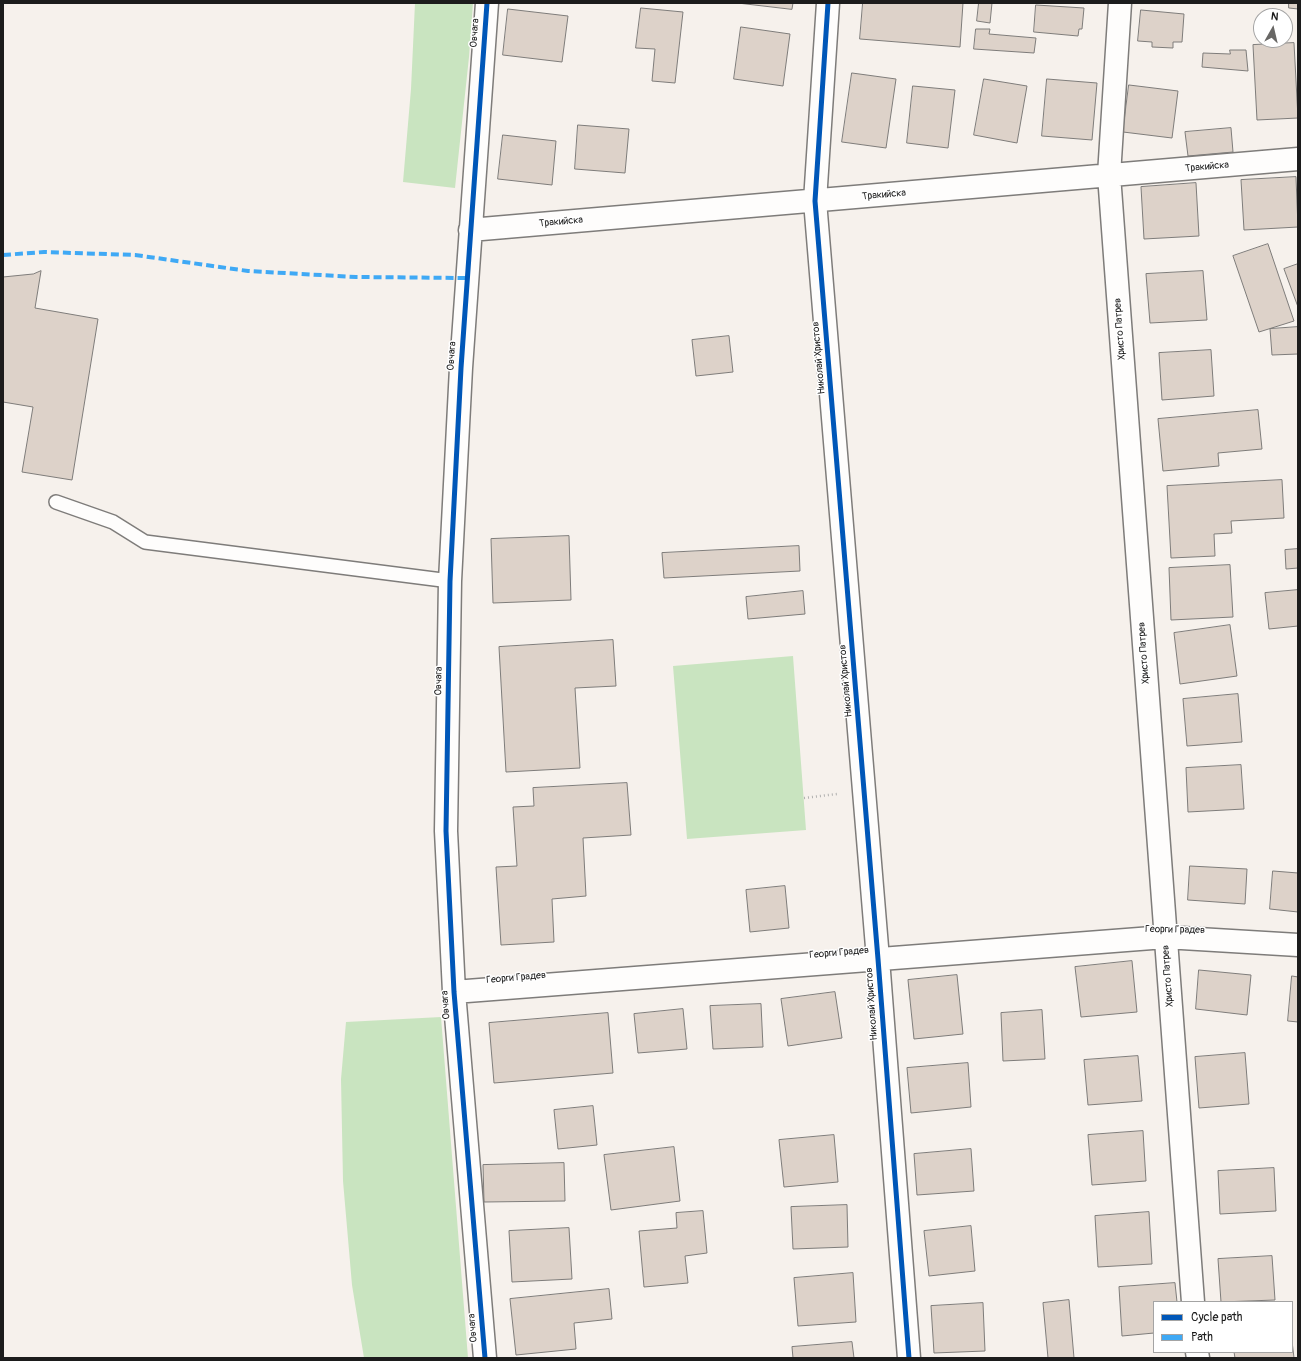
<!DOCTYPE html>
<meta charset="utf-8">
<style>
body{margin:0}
#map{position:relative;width:1301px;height:1361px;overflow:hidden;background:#f6f1ec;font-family:Pangolin,sans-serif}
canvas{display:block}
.frame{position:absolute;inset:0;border:4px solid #1c1c1c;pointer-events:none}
.legend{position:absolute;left:1153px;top:1301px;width:140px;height:52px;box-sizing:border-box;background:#fff;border:1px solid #a4a4a4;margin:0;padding:5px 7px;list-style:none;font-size:12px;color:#1c1c1c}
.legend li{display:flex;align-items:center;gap:8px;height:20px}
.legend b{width:20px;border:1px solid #a4a4a4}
.north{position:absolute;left:1253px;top:8px;width:40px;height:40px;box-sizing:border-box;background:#fff;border:1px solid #a4a4a4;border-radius:50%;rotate:8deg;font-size:11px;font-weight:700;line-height:16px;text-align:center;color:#1c1c1c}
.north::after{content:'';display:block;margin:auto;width:14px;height:18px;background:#686765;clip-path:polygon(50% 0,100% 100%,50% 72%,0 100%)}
</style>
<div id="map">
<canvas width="1301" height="1361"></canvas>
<div class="frame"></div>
<ul class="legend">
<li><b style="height:5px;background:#0057b8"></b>Cycle path</li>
<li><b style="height:5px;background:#3fa9f5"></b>Path</li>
</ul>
<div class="north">N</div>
</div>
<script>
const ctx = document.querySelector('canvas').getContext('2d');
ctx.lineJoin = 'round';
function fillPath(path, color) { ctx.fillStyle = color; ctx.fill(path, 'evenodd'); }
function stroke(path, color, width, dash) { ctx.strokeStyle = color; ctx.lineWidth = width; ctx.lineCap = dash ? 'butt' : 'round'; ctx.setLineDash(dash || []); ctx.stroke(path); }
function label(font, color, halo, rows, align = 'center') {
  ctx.font = font + ' Pangolin,sans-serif'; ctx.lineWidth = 3; ctx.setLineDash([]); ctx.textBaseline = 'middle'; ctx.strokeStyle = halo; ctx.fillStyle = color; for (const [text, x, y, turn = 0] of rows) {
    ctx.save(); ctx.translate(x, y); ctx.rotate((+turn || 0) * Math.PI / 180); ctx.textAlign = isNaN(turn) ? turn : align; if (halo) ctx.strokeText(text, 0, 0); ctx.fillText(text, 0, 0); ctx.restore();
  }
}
const green = new Path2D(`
 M415 3H473L469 57 455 188 403 182 411 89Z
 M793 656 806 830 687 839 673 666Z
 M441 1017 468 1358H364L352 1285 343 1181 341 1079 346 1022Z`);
const building = new Path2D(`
 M738 3H793L792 9Z
 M863 3H963L960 47 860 39Z
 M979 3H992L990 23 977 21Z
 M1289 3H1298V9L1289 8Z
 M1036 5 1084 8 1082 29H1079L1078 36 1034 32Z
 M641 8 683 12 675 83 652 81 655 49 636 48Z
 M508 9 568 16 562 62 503 55Z
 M1141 10 1184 14 1182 42H1173V48L1152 47V42L1138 41Z
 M741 27 790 34 783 86 734 79Z
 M976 29H990L989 34 1036 38 1034 53 974 49Z
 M1294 43 1298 118 1257 120 1253 45Z
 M1230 50H1246L1248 71 1202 67 1203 53 1230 54Z
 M852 73 896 79 886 148 842 142Z
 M984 79 1027 86 1017 143 974 135Z
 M1047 79 1097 83 1092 140 1042 136Z
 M1129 85 1178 91 1172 138 1123 132Z
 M913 86 955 90 948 148 907 143Z
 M578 125 629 129 625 173 575 169Z
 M1231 128 1233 152 1188 156 1185 132Z
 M503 135 556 141 552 185 498 179Z
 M1296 177 1298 227 1244 230 1241 180Z
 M1196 183 1199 236 1144 239 1141 187Z
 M1268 244 1294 321 1259 332 1233 256Z
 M1298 264V307L1284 269Z
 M41 271 35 308 98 319 72 480 22 472 33 407 3 402V277L33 274Z
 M1203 271 1207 320 1150 323 1146 274Z
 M1298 327V354L1272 355 1270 329Z
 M729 336 733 372 696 376 692 340Z
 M1211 350 1214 396 1162 400 1159 353Z
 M1258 410 1262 449 1218 453 1219 466 1163 471 1158 419Z
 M1282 480 1284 518 1231 521 1232 533 1214 534 1215 556 1171 558 1167 486Z
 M569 536 571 600 493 603 491 539Z
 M799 546 800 571 664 578 662 553Z
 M1298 549V568L1286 569 1285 550Z
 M1230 565 1233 617 1171 620 1169 568Z
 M1298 590V626L1269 629 1265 593Z
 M803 591 805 614 748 619 746 597Z
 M1230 625 1237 676 1180 684 1174 633Z
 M613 640 616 686 575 688 580 768 506 772 499 647Z
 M1238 694 1242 742 1187 746 1183 699Z
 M1241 765 1244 809 1188 812 1186 768Z
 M627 783 631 835 583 838 586 896 552 899 554 942 501 945 496 867 517 866 513 807 534 806 533 788Z
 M1190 866 1247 869 1245 904 1188 900Z
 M1273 871 1298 873V912L1270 909Z
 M785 886 789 928 750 932 746 890Z
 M1132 961 1137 1012 1081 1017 1075 967Z
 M1199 970 1251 975 1247 1015 1196 1009Z
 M957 975 963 1034 914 1039 908 980Z
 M1292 976 1298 977V1022L1288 1021Z
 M835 992 842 1038 788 1046 781 999Z
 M761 1004 763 1047 713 1049 710 1006Z
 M683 1009 687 1049 638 1053 634 1014Z
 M1042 1010 1045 1059 1003 1061 1001 1013Z
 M608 1013 613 1073 494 1083 489 1023Z
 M1245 1053 1249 1104 1199 1108 1195 1057Z
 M1138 1056 1142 1101 1088 1105 1084 1060Z
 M968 1063 971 1107 911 1113 907 1068Z
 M593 1106 597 1145 558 1149 554 1110Z
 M1143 1131 1146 1181 1092 1185 1088 1135Z
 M834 1135 838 1182 784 1187 779 1140Z
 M674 1147 680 1201 611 1210 604 1155Z
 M971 1149 974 1191 917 1195 914 1154Z
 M564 1163 565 1201 484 1202 483 1165Z
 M1274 1168 1276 1211 1220 1214 1218 1171Z
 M847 1205 848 1247 793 1249 791 1207Z
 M703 1211 707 1253 685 1256 688 1283 644 1287 639 1231 677 1228 676 1213Z
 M1149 1212 1152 1264 1098 1267 1095 1216Z
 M971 1226 975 1271 929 1276 924 1231Z
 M569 1228 572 1279 512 1282 509 1231Z
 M1272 1256 1275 1300 1221 1302 1218 1259Z
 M853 1273 856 1322 798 1326 794 1278Z
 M1175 1283 1177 1302H1154V1333L1122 1336 1119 1287Z
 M609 1289 612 1319 574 1323 576 1349 516 1355 510 1299Z
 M1069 1300 1074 1358H1048L1043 1303Z
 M983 1303 985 1351 934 1353 931 1306Z
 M1292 1341 1294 1358H1235L1234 1352H1292Z
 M852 1342 854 1358H793L792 1347Z`);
const path = new Path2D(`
 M804 798 837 794`);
const service = new Path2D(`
 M56 502 113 522 145 542 450 581`);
const minor = new Path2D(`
 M828 3 815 201 878 959 909 1358
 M1120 3 1109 175 1193 1302
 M470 230 1298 159
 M454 992 1165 937 1298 945
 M1197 1352 1198 1358
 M485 1358 454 992 446 831 450 581 461 368 487 3`);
const quiet = new Path2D(`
 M3 255 44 252 135 255 248 271 356 277 467 278`);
const cycleway = new Path2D(`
 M828 3 815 201 878 959 909 1358
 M485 1358 454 992 446 831 450 581 461 368 487 3`);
const streetNames = [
 ["Овчага",475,33,-86],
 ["Тракийска",1207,167,-5],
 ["Тракийска",884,195,-5],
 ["Тракийска",561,222,-5],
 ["Христо Патрев",1120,329,-94],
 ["Овчага",452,356,-86],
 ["Николай Христов",819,358,-95],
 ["Христо Патрев",1144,653,-94],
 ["Овчага",439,681,-89],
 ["Николай Христов",846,681,-95],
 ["Георги Градев",1175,930,1],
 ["Георги Градев",839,953,-5],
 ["Христо Патрев",1168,976,-94],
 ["Георги Градев",516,978,-5],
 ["Николай Христов",872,1004,-94],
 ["Овчага",446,1005,-94],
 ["Овчага",473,1328,-95]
];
fillPath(green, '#c9e4c0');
fillPath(building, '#ddd2c9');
stroke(building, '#7e7c7a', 1);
stroke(service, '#7e7c7a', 16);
stroke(minor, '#7e7c7a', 25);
stroke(path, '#b0b0af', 2.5, [1, 3]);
stroke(service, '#fefdfc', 13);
stroke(minor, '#fefdfc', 22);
stroke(quiet, '#3fa9f5', 4, [8, 4]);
stroke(cycleway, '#0057b8', 5);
label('10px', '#1c1c1c', '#fff', streetNames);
</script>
